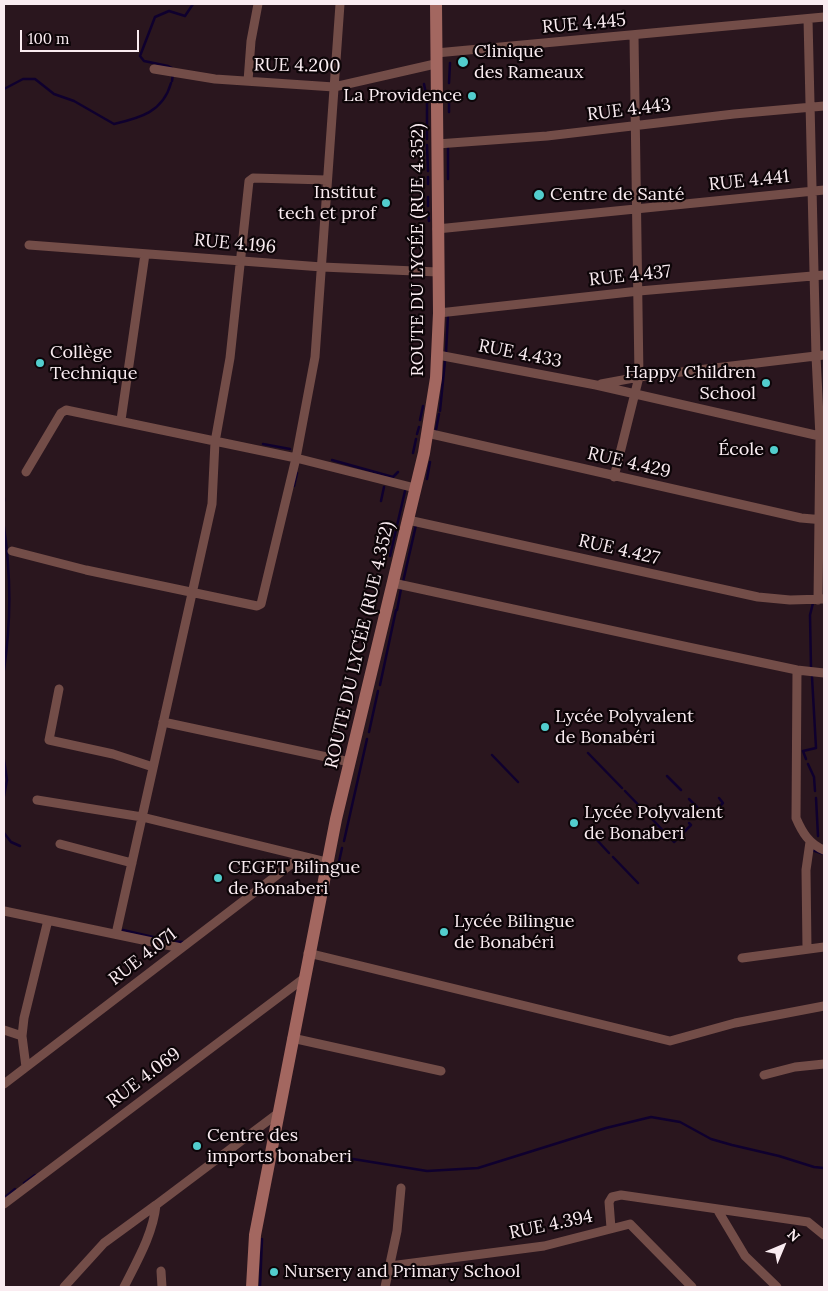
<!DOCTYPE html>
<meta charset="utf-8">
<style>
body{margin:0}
#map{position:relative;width:828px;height:1291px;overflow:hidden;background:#2a161e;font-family:Lora,serif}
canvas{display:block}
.frame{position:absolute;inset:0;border:5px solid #faecf1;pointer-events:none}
.north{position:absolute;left:758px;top:1221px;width:50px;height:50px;-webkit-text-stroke:4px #0d0508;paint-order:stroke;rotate:45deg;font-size:14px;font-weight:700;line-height:20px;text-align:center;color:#faecf1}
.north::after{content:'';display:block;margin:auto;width:18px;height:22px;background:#faecf1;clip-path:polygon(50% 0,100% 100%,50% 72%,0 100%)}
.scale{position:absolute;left:20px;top:30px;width:119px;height:22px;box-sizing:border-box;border:2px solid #faecf1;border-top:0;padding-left:6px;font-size:15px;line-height:18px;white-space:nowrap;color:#faecf1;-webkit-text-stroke:4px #0d0508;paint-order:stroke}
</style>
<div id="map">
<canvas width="828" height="1291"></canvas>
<div class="frame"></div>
<div class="north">N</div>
<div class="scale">100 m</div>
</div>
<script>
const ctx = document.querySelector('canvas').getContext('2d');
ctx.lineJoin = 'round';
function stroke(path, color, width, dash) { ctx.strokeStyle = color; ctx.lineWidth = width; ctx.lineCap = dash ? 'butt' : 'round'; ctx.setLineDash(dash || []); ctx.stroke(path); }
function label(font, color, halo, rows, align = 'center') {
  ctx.font = font + ' Lora,serif'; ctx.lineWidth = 4.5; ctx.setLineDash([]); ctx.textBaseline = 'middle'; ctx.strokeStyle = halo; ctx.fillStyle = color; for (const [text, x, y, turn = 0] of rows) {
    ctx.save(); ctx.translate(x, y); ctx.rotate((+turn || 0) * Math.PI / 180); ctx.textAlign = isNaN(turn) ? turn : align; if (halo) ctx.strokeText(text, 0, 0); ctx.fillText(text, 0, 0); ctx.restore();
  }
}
const stream = new Path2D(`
 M172 68 168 66 144 61 140 56 155 17 169 11 185 16 193 4
 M172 81 173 73
 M449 83 450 63
 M424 84 427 99V139
 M4 89 23 79H35L54 94 74 101 114 124C140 118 163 112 171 83
 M449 112V98
 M427 145 428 171
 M428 177V184
 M448 179V148
 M428 197V206
 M428 212 429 221
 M446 353 448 315
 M440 411 445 361
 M420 420 423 406
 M436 430 439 414
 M417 434 419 427
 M263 444 290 449
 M413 453 416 439
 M332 460 393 477 398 472
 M427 479 430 462
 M294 486 297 473
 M4 498V501
 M381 501 384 487
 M4 527C11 575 11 623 4 670
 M390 556 405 491
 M403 582 416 525
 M397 610 401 589
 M811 668 810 615 813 603
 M380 685 396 610
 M369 732 378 691
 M588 753 622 788
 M492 755 518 782
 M806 759 803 751 816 748 812 677
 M4 760 7 780 4 796
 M808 764 814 777 815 791
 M667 776 681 790
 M625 791 674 842 691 825 689 823
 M816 798 818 836
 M689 799 703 813
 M708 818 723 803 719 798
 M4 833 11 842 20 846
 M596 839 609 853
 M344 841 367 739
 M812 850 824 854
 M613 857 638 883
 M337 871 342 848
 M123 930 166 940
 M172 941 183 942
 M292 1160 353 1159 427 1171 478 1168 606 1128 651 1117 680 1122 711 1139 732 1145 779 1156 814 1167 824 1168
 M24 1183 35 1175
 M4 1198 15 1189
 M260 1287 262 1239`);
const minor = new Path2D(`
 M808 19 816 356 820 437 818 600
 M436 53 824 17
 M154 69 215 79 334 87 435 64
 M248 81 251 41 258 4
 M437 144 547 136 734 114 824 106
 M437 229 824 190
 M29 245 322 267 438 272
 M439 313 639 291 824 275
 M438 355 596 385 824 437
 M601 384 639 377 824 355
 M121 420 145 254
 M427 433 801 518 824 520
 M26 472 61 413 66 410 296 458 415 488
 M614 477 639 377 634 36
 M408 520 758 597 790 600 824 599
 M12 551 86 570 257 606 261 604 296 458 315 357 340 4
 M393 583 688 647 797 670 824 673
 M797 670 796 818C802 832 809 844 824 850
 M59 689 49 740 113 754 153 767
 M163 722 350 762
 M37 800 142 817 327 862
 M60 844 132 863
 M4 911 181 948
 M116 934 212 504 215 442 230 358 249 181 253 178 327 180
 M807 949 806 870 810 842
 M308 953 670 1041 735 1023 824 1006
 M742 958 824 947
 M4 1030 22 1036
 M292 1038 441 1071
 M26 1067 22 1036 24 1018 48 920
 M764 1075 795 1067 824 1064
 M4 1084 302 856
 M4 1204 303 979
 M717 1209 745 1256 777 1287
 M611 1228 609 1202 612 1197 621 1195 808 1222 824 1235
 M390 1266 544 1246 630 1224 692 1287
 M161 1271 162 1287
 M64 1287 104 1243 156 1205
 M124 1287C137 1261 153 1234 156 1205L277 1114
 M385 1287 397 1231 401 1188`);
const secondary = new Path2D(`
 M252 1287 255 1235 336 819 424 453 436 378 439 313 436 4`);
const markers = [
 [463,62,6,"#52cdcd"],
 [472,96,5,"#52cdcd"],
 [539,195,6,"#52cdcd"],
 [386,203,5,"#52cdcd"],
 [40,363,5,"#52cdcd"],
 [766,383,5,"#52cdcd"],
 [774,450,5,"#52cdcd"],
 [545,727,5,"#52cdcd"],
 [574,823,5,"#52cdcd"],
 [218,878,5,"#52cdcd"],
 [444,932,5,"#52cdcd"],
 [197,1146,5,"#52cdcd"],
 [274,1272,5,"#52cdcd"]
];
const streetNames = [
 ["RUE 4.445",584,24,-5],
 ["RUE 4.200",297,66,1],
 ["RUE 4.443",629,110,-7],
 ["RUE 4.441",749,181,-6],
 ["RUE 4.196",235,244,5],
 ["ROUTE DU LYCÉE (RUE 4.352)",418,250,-90],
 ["RUE 4.437",630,276,-6],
 ["RUE 4.433",520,354,11],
 ["RUE 4.429",629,463,13],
 ["RUE 4.427",619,550,13],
 ["ROUTE DU LYCÉE (RUE 4.352)",360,645,-77],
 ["RUE 4.071",143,957,-38],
 ["RUE 4.069",144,1078,-37],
 ["RUE 4.394",551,1225,-12]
];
const poiNames = [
 ["Clinique",474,52],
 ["des Rameaux",474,73],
 ["La Providence",462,96,"right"],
 ["Institut",376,193,"right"],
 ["tech et prof",376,214,"right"],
 ["Centre de Santé",550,195],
 ["Collège",50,353],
 ["Technique",50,374],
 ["Happy Children",756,373,"right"],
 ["School",756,394,"right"],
 ["École",764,450,"right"],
 ["Lycée Polyvalent",555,717],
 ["de Bonabéri",555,738],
 ["Lycée Polyvalent",584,813],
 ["de Bonaberi",584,834],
 ["CEGET Bilingue",228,868],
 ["de Bonaberi",228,889],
 ["Lycée Bilingue",454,922],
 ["de Bonabéri",454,943],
 ["Centre des",207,1136],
 ["imports bonaberi",207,1157],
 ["Nursery and Primary School",284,1272]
];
stroke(stream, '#0f002e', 2.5);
stroke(minor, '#734d48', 9);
stroke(secondary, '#a36760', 12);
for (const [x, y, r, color] of markers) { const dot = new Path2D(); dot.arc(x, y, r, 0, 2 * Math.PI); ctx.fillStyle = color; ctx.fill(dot); stroke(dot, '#0d0508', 2); }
label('18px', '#faecf1', '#0d0508', streetNames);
label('18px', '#faecf1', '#0d0508', poiNames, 'left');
</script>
